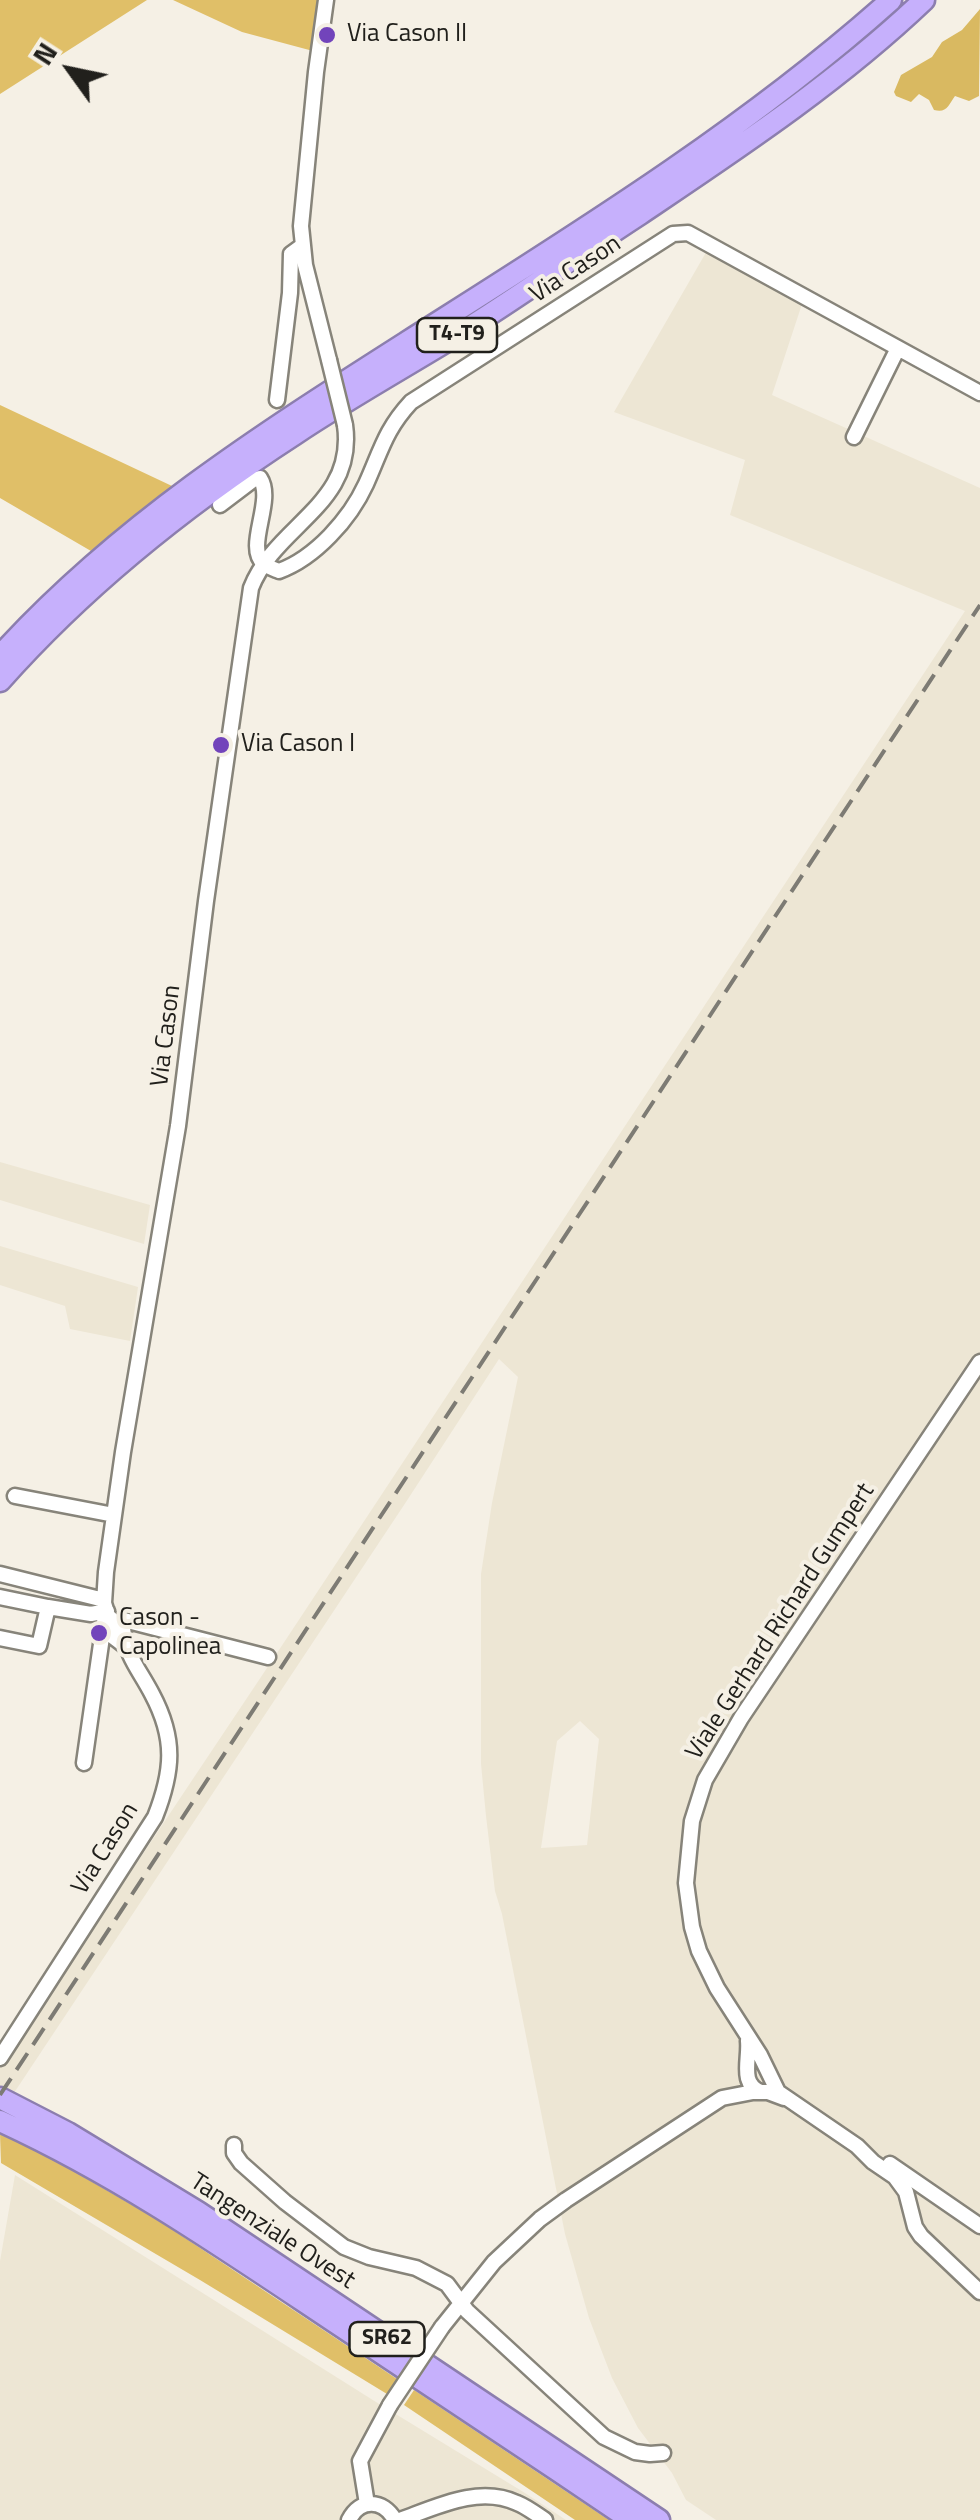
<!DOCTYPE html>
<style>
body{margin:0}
#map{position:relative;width:980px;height:2520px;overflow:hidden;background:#f5f0e5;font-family:"Titillium Web",sans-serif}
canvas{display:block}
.north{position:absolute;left:20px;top:20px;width:100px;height:100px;-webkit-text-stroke:8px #f5f0e5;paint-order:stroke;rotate:303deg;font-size:28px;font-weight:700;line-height:40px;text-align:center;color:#21201c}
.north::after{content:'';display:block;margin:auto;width:35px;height:45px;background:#21201c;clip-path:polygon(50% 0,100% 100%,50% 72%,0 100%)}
</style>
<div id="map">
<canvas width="980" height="2520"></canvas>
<div class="north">N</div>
</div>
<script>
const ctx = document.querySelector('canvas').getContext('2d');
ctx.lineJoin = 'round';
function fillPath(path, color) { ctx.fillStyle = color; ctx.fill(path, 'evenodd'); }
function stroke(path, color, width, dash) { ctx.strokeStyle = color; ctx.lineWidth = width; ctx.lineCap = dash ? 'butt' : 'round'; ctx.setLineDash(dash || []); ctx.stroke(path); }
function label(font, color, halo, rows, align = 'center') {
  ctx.font = font + ' "Titillium Web",sans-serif'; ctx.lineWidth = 8; ctx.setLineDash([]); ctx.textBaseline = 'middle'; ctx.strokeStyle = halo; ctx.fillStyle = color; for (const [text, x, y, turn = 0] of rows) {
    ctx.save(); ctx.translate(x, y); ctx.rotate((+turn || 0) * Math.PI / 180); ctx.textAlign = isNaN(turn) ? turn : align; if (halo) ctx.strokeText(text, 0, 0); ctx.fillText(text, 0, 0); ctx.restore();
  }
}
const built = new Path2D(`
 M708 249 802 304 772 395 980 488V2520H716L686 2500 672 2473 638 2428 612 2378 589 2318 565 2234 502 1914 495 1891 486 1816 481 1764V1574L492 1503 518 1377 499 1359 406 1502 0 2114V2068L279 1650 965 611 730 515 745 460 614 412ZM580 1721 599 1739 587 1845 541 1848 557 1741Z
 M0 1162 150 1205 144 1244 0 1200Z
 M0 1246 138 1287 130 1341 70 1329 65 1306 0 1285Z
 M15 2175 376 2402 525 2493 566 2520H0V2261Z`);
const green = new Path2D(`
 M0 0H147L0 94Z
 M173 0H318L313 51 242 32Z
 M0 405 172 486 91 551 0 498Z
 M0 2134 51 2158 158 2220 397 2379 387 2394 200 2280 1 2163Z
 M414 2390 609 2520H575L404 2405Z`);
const forest = new Path2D(`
 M980 9 979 96 969 101 955 96C948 106 947 113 934 110L929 100 919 94 911 102 896 96 894 92 901 75 932 57 942 42 962 30Z`);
const minor = new Path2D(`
 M326 0 316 72 301 226 305 265 329 360
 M277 400 290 293 291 254 302 246
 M854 437 898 348
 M220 505 253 480 260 478C275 501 244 547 264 564 268 567 274 569 279 571 315 558 350 519 366 484 381 451 385 430 411 402L673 234 688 233 980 393
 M980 1362 741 1718 705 1780 692 1821 686 1883 692 1927 699 1951 717 1988 760 2055 778 2092 857 2146 873 2162 895 2177 906 2192 915 2227 921 2236 980 2292
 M15 1496 114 1515
 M0 1574 104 1600
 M0 1597 48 1607
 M118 1622 124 1620 268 1657
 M0 1638 39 1646 48 1607 91 1614 107 1611
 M125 1646 112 1636 109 1629 108 1616 104 1603 106 1572 123 1452 178 1126 206 901 251 588C276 524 356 505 345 425
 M84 1763 105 1616
 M748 2041C750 2060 739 2084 761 2092
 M0 2058 155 1817C173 1771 176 1739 152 1694 139 1669 127 1658 123 1629L108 1616
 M234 2145V2153L241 2163 285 2202 344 2247 369 2257 416 2268 447 2284 467 2311 604 2437 635 2452 650 2454 663 2453
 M890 2164 980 2226
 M442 2327 494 2262 540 2219 566 2200 722 2098 753 2092H768L784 2098
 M367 2504 360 2461 390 2405
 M349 2520C360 2498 383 2499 395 2520
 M400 2520C436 2507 479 2485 517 2503 527 2507 536 2514 545 2520`);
const highway = new Path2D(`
 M0 656C118 526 261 435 407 342 571 238 746 130 891 0
 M0 681C86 584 187 504 295 434 352 396 412 363 470 327 527 291 583 251 640 214 738 148 838 82 924 0
 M0 2098 68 2133 198 2212 659 2520
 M0 2121C118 2175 225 2249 333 2321 432 2387 532 2453 631 2520`);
const rail = new Path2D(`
 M0 2095 980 605`);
const minorBridge = new Path2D(`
 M329 360 345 425
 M390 2405 442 2327`);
const markers = [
 [327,35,10,"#7244bb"],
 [221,745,10,"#7244bb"],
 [99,1633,10,"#7244bb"]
];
const shields = [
 [457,335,80],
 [387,2339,75]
];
const shieldNames = [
 ["T4-T9",457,335],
 ["SR62",387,2339]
];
const poiNames = [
 ["Via Cason II",347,35],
 ["Via Cason I",241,745],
 ["Cason -",119,1619],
 ["Capolinea",119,1648]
];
const streetNames = [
 ["Via Cason",576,270,-33],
 ["Via Cason",167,1036,-83],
 ["Viale Gerhard Richard Gumpert",781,1622,-57],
 ["Via Cason",106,1849,-58],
 ["Tangenziale Ovest",272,2232,33]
];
fillPath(built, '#ede6d4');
fillPath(green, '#e0bf68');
fillPath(forest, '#d9b961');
stroke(minor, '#87847a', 19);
stroke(highway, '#8c7eae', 25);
stroke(minor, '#fff', 14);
stroke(highway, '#c6b0fc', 20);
stroke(rail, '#7d7b74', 4, [20, 10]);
stroke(minorBridge, '#87847a', 19, []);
stroke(minorBridge, '#fff', 14);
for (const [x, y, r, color] of markers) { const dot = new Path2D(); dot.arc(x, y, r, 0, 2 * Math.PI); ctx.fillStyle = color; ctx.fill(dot); stroke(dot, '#f5f0e5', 4); }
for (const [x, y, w] of shields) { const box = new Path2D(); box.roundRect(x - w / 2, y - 17, w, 34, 8); ctx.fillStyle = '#f5f0e5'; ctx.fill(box); stroke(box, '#21201c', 2.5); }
label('bold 22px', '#21201c', null, shieldNames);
label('25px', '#21201c', '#f5f0e5', poiNames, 'left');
label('25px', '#21201c', '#f5f0e5', streetNames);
</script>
